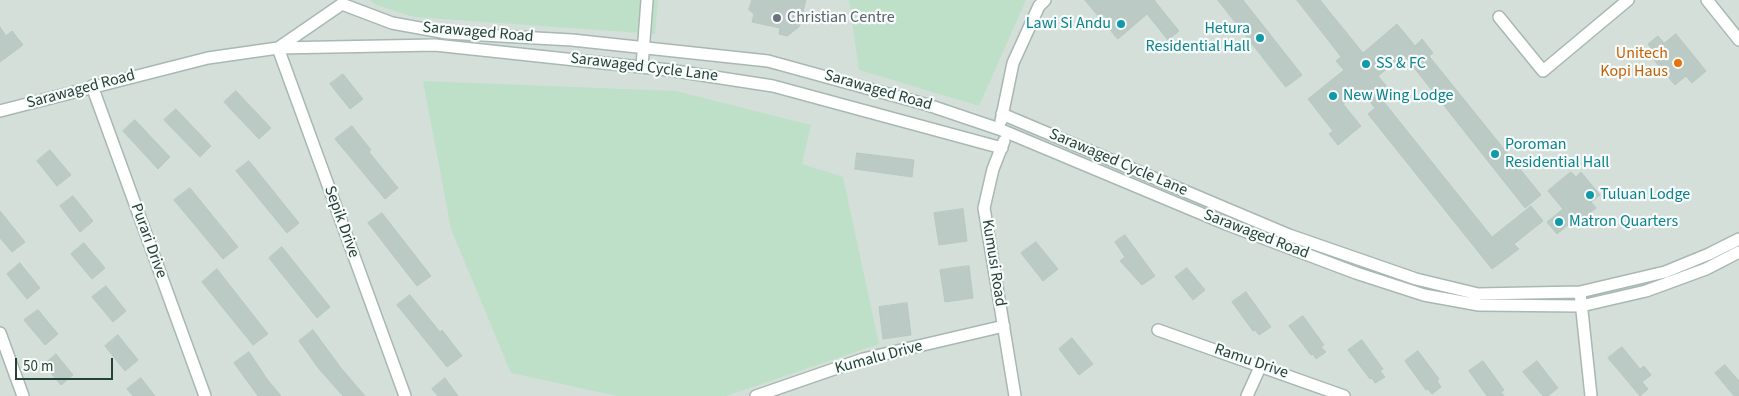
<!DOCTYPE html>
<style>
body{margin:0}
#map{position:relative;width:1739px;height:396px;overflow:hidden;background:#e6efeb;font-family:"Source Sans 3",sans-serif}
canvas{display:block}
.scale{position:absolute;left:15px;top:358px;width:98px;height:22px;box-sizing:border-box;border:2px solid #24423a;border-top:0;padding-left:6px;font-size:15px;line-height:18px;white-space:nowrap;color:#24423a;-webkit-text-stroke:4px #f7fbf9;paint-order:stroke}
</style>
<div id="map">
<canvas width="1739" height="396"></canvas>
<div class="scale">50 m</div>
</div>
<script>
const ctx = document.querySelector('canvas').getContext('2d');
ctx.lineJoin = 'round';
function fillPath(path, color) { ctx.fillStyle = color; ctx.fill(path, 'evenodd'); }
function stroke(path, color, width, dash) { ctx.strokeStyle = color; ctx.lineWidth = width; ctx.lineCap = dash ? 'butt' : 'round'; ctx.setLineDash(dash || []); ctx.stroke(path); }
function label(font, color, halo, rows, align = 'center') {
  ctx.font = font + ' "Source Sans 3",sans-serif'; ctx.lineWidth = 4.5; ctx.setLineDash([]); ctx.textBaseline = 'middle'; ctx.strokeStyle = halo; ctx.fillStyle = color; for (const [text, x, y, turn = 0] of rows) {
    ctx.save(); ctx.translate(x, y); ctx.rotate((+turn || 0) * Math.PI / 180); ctx.textAlign = isNaN(turn) ? turn : align; if (halo) ctx.strokeText(text, 0, 0); ctx.fillText(text, 0, 0); ctx.restore();
  }
}
const built = new Path2D(`
 M0 0H1739V396H0Z`);
const green = new Path2D(`
 M370 0H658L655 34 414 17 376 5Z
 M849 0H1026L979 106 859 70Z
 M423 81 676 91 811 125 802 164 843 177 879 344 726 396H617L511 373 451 229Z`);
const building = new Path2D(`
 M752 0H806L799 27 787 36 779 34 780 28 752 22 754 14 749 10Z
 M1085 0H1154L1179 31 1168 40 1147 14 1118 39Z
 M1218 0H1243L1302 75 1286 87Z
 M1297 0H1320L1363 53 1397 24 1415 46 1422 39 1433 53 1429 56 1541 195 1525 208 1404 55 1378 76 1388 88 1379 96 1492 237 1531 206 1543 221 1514 244 1519 249 1492 269 1368 114 1375 108 1360 90 1343 104 1361 126 1338 145 1329 134 1333 131 1308 99 1344 70 1336 61 1341 57Z
 M0 27 6 36 12 31 23 45 0 62Z
 M1676 34 1706 71 1692 83 1686 76 1675 85 1649 54 1653 51 1648 44 1658 36 1664 43Z
 M343 74 363 99 350 109 330 84Z
 M236 91 271 128 259 139 224 102Z
 M176 109 211 146 200 157 164 120Z
 M135 120 170 157 158 169 123 131Z
 M352 126 371 150 369 152 398 188 385 199 335 139Z
 M50 150 71 175 57 186 37 161Z
 M857 153 914 160 912 177 855 169Z
 M249 161 299 223 287 233 236 171Z
 M1571 172 1576 177 1581 172 1600 195 1591 202 1596 208 1582 219 1579 216 1557 234 1547 222 1563 209 1548 191Z
 M190 188 238 247 223 259 174 200Z
 M73 196 93 221 80 232 60 206Z
 M963 209 967 241 939 245 934 213Z
 M0 211 25 242 12 252 0 238Z
 M382 213 431 276 417 286 368 223Z
 M1125 235 1155 276 1142 285 1120 261 1125 257 1115 242Z
 M1036 242 1058 269 1043 281 1021 253Z
 M84 243 105 268 92 279 71 254Z
 M282 247 330 307 317 318 269 258Z
 M20 263 40 288 27 299 7 274Z
 M969 266 973 298 945 302 940 270Z
 M1187 268 1205 290 1193 300 1175 277Z
 M217 269 268 334 253 345 202 282Z
 M106 286 126 311 113 322 92 297Z
 M1246 292 1271 327 1259 335 1255 330 1253 331 1232 302Z
 M410 295 440 332 442 330 462 356 447 367 397 305Z
 M907 303 911 335 883 339 879 307Z
 M38 310 58 334 45 345 24 320Z
 M1303 316 1324 345 1321 347 1326 352 1316 359 1313 354 1311 355 1289 326Z
 M313 330 341 368 365 396H343L319 369 299 341Z
 M118 335 138 360 125 371 105 346Z
 M1072 338 1093 364 1079 375 1059 349Z
 M1362 340 1383 369 1380 371 1385 377 1375 383 1372 378 1370 379 1348 350Z
 M1622 347 1640 369 1644 366 1651 375 1642 382 1648 389 1640 396 1608 358Z
 M1418 351 1439 379 1437 381 1441 387 1432 394 1428 389 1426 390 1405 361Z
 M249 352 267 379 281 396H258L234 363Z
 M56 354 73 375 61 385 44 365Z
 M1483 361 1504 390 1501 392 1504 396H1487L1469 371Z
 M1537 361 1558 388 1548 396H1543L1523 372Z
 M1725 365 1739 381V396H1734L1715 373Z
 M141 378 155 396H133L127 389Z
 M445 378 458 396H438L432 389Z`);
const minor = new Path2D(`
 M1707 0 1739 40
 M1499 17 1543 71 1628 0
 M278 48 435 45 669 70 773 86 1002 148
 M278 48 405 396
 M642 67 647 0
 M92 86 205 396
 M0 111 208 58 278 48 342 4 392 23 447 33 572 40 768 61 928 105 999 129 1226 224 1356 273 1424 295 1479 305 1581 306 1646 291 1706 269 1739 252
 M1002 114 1289 235 1416 279 1478 294 1580 292
 M1001 121 1013 63 1039 6 1045 0
 M1004 141 993 169 984 208 1015 396
 M1158 330 1344 396
 M0 333 23 396
 M756 396 863 359 1004 326
 M1247 396 1261 365
 M1591 396 1580 292 1665 272 1709 254 1739 239`);
const markers = [
 [777,18,5,"#6b7280"],
 [1121,24,5,"#0f9aa8"],
 [1260,38,5,"#0f9aa8"],
 [1678,63,5,"#e8710a"],
 [1366,64,5,"#0f9aa8"],
 [1333,96,5,"#0f9aa8"],
 [1495,154,5,"#0f9aa8"],
 [1590,195,5,"#0f9aa8"],
 [1559,222,5,"#0f9aa8"]
];
const worshipNames = [
 ["Christian Centre",787,18]
];
const cultureNames = [
 ["Lawi Si Andu",1111,24,"right"],
 ["Hetura",1250,29,"right"],
 ["Residential Hall",1250,47,"right"],
 ["SS & FC",1376,64],
 ["New Wing Lodge",1343,96],
 ["Poroman",1505,145],
 ["Residential Hall",1505,163],
 ["Tuluan Lodge",1600,195],
 ["Matron Quarters",1569,222]
];
const streetNames = [
 ["Sarawaged Road",478,33,5],
 ["Sarawaged Cycle Lane",644,68,7],
 ["Sarawaged Road",81,90,-15],
 ["Sarawaged Road",878,91,16],
 ["Sarawaged Cycle Lane",1118,163,23],
 ["Sepik Drive",341,222,70],
 ["Sarawaged Road",1256,235,21],
 ["Purari Drive",148,241,70],
 ["Kumusi Road",993,263,81],
 ["Kumalu Drive",879,358,-15],
 ["Ramu Drive",1251,362,19]
];
const foodNames = [
 ["Unitech",1668,54],
 ["Kopi Haus",1668,72]
];
fillPath(built, '#d4dfda');
fillPath(green, '#bfe0c8');
fillPath(building, '#bbcac4');
stroke(building, '#b8c9c2', 1);
stroke(minor, '#a8b8b2', 14);
stroke(minor, '#fff', 11);
for (const [x, y, r, color] of markers) { const dot = new Path2D(); dot.arc(x, y, r, 0, 2 * Math.PI); ctx.fillStyle = color; ctx.fill(dot); stroke(dot, '#f7fbf9', 2); }
label('16px', '#5b616d', '#f7fbf9', worshipNames, 'left');
label('16px', '#0d838f', '#f7fbf9', cultureNames, 'left');
label('16px', '#24423a', '#f7fbf9', streetNames);
label('16px', '#c56008', '#f7fbf9', foodNames, 'right');
</script>
